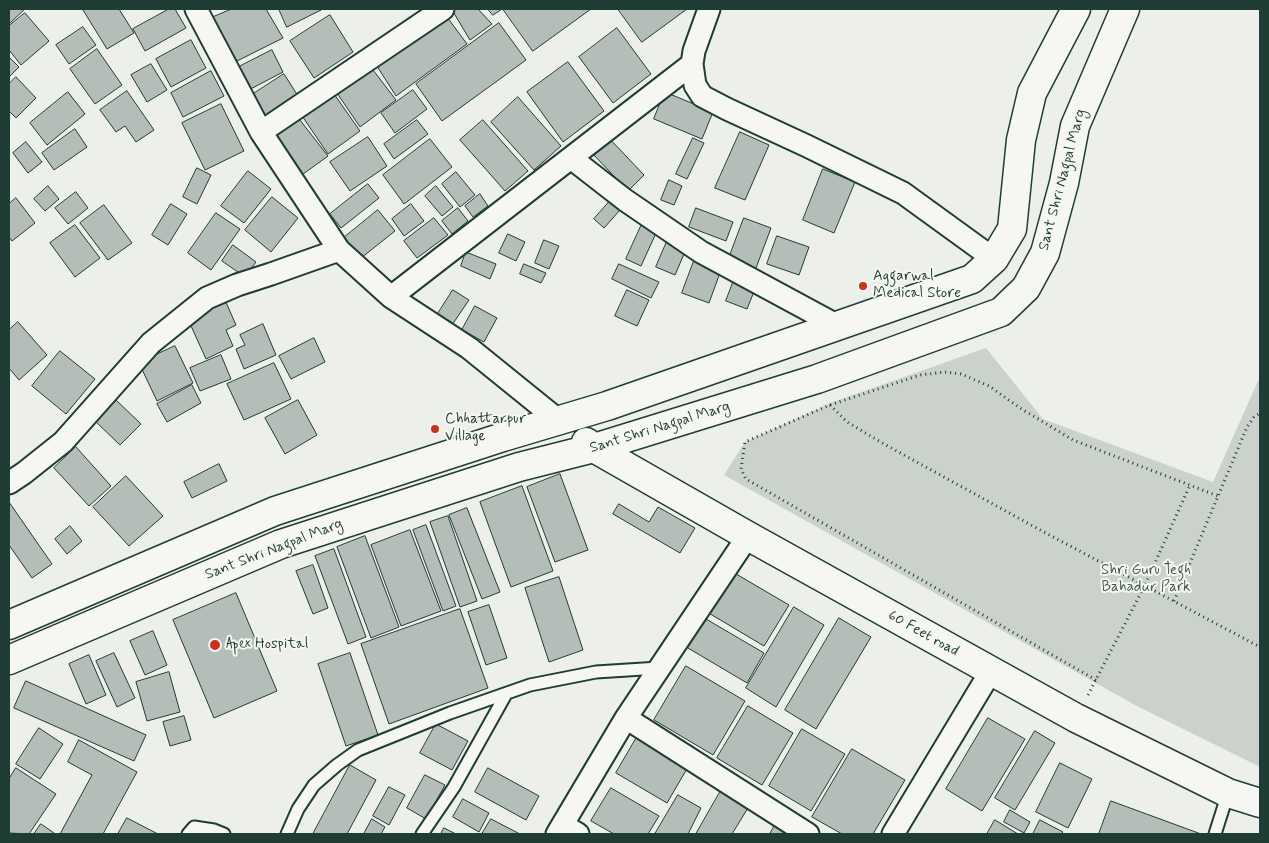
<!DOCTYPE html>
<style>
body{margin:0}
#map{position:relative;width:1269px;height:843px;overflow:hidden;background:#edefea;font-family:Mynerve,sans-serif}
canvas{display:block}
.frame{position:absolute;inset:0;border:10px solid #1f3d34;pointer-events:none}
</style>
<div id="map">
<canvas width="1269" height="843"></canvas>
<div class="frame"></div>
</div>
<script>
const ctx = document.querySelector('canvas').getContext('2d');
ctx.lineJoin = 'round';
function fillPath(path, color) { ctx.fillStyle = color; ctx.fill(path, 'evenodd'); }
function stroke(path, color, width, dash) { ctx.strokeStyle = color; ctx.lineWidth = width; ctx.lineCap = dash ? 'butt' : 'round'; ctx.setLineDash(dash || []); ctx.stroke(path); }
function label(font, color, halo, rows, align = 'center') {
  ctx.font = font + ' Mynerve,sans-serif'; ctx.lineWidth = 4; ctx.setLineDash([]); ctx.textBaseline = 'middle'; ctx.strokeStyle = halo; ctx.fillStyle = color; for (const [text, x, y, turn = 0] of rows) {
    ctx.save(); ctx.translate(x, y); ctx.rotate((+turn || 0) * Math.PI / 180); ctx.textAlign = isNaN(turn) ? turn : align; if (halo) ctx.strokeText(text, 0, 0); ctx.fillText(text, 0, 0); ctx.restore();
  }
}
const green = new Path2D(`
 M986 348 1043 419 1213 482 1258 381 1260 382V767L1135 705 724 475 745 442 830 403Z`);
const building = new Path2D(`
 M9 9H25L9 24Z
 M85 9H119L134 33 107 49 83 10Z
 M169 9H175L186 28 145 51 133 29Z
 M232 9H266L283 38 237 61 211 18Z
 M279 9H323L287 27Z
 M455 9H478L492 24 470 40 452 10Z
 M488 9H502L493 15Z
 M503 9H591L533 51Z
 M618 9H687L642 42Z
 M25 13 49 41 21 65 9 50V26Z
 M444 13 467 44 396 96 375 63Z
 M330 15 353 52 314 78 290 41Z
 M499 23 526 60 442 121 416 84Z
 M83 27 96 45 69 64 56 45Z
 M617 28 651 74 613 103 579 57Z
 M191 40 206 68 171 87 156 59Z
 M97 49 122 85 95 104 70 69Z
 M272 50 283 72 243 93 231 71Z
 M9 57 19 67 9 77Z
 M568 62 604 111 563 142 527 92Z
 M151 64 167 90 147 102 131 75Z
 M370 66 396 100 360 127 335 90Z
 M211 71 224 96 183 117 171 93Z
 M284 74 300 99 261 125 244 100Z
 M16 77 36 98 16 118 9 111V84Z
 M413 90 427 109 395 133 381 113Z
 M127 91 154 130 136 142 125 126 116 132 100 110Z
 M332 91 360 131 328 154 300 113Z
 M68 92 85 114 47 145 30 123Z
 M665 92 713 112 702 139 654 119Z
 M518 97 561 146 534 170 491 122Z
 M221 104 244 151 205 170 182 123Z
 M296 115 328 156 299 177 271 138Z
 M417 120 428 134 394 159 384 144Z
 M483 120 528 171 505 191 460 140Z
 M75 129 87 147 54 170 42 153Z
 M740 132 769 145 745 200 715 188Z
 M607 136 644 175 628 191 591 152Z
 M368 137 387 166 350 191 330 162Z
 M693 138 704 143 687 179 676 174Z
 M430 139 452 167 404 204 383 175Z
 M26 142 42 162 28 173 13 153Z
 M197 168 211 175 197 204 183 197Z
 M823 169 855 182 834 233 803 220Z
 M248 171 271 189 244 223 221 206Z
 M456 172 475 195 460 207 442 184Z
 M669 180 682 186 674 205 661 200Z
 M368 184 379 198 341 228 330 214Z
 M48 186 59 199 45 211 34 199Z
 M436 186 453 207 442 216 425 196Z
 M76 192 88 208 68 224 55 208Z
 M480 194 488 206 473 217 465 206Z
 M272 197 298 218 271 252 245 230Z
 M16 198 35 223 12 241 9 237V204Z
 M610 201 620 210 604 228 594 219Z
 M171 204 187 214 168 245 152 235Z
 M411 204 424 221 404 236 392 219Z
 M104 205 132 243 108 260 80 223Z
 M458 208 468 221 452 234 442 221Z
 M696 208 733 222 726 241 689 227Z
 M378 210 395 231 356 262 340 241Z
 M216 213 240 229 211 270 188 253Z
 M434 218 448 235 417 258 404 241Z
 M744 218 771 228 756 268 729 258Z
 M642 224 657 231 641 266 626 259Z
 M75 225 100 258 75 277 50 243Z
 M508 234 525 242 516 261 499 253Z
 M777 236 809 247 799 275 767 264Z
 M668 239 687 247 675 275 656 267Z
 M544 240 559 246 549 269 535 263Z
 M233 245 256 262 245 277 222 261Z
 M466 252 496 264 490 279 461 266Z
 M694 261 721 270 709 303 682 293Z
 M524 264 546 273 541 283 520 274Z
 M619 264 659 282 651 298 612 279Z
 M734 280 755 289 747 309 726 301Z
 M453 290 469 300 452 325 437 315Z
 M627 290 649 300 637 326 615 316Z
 M225 300 236 325 226 330 233 346 206 359 187 317Z
 M475 306 497 318 484 342 462 330Z
 M18 322 47 355 19 380 9 368V330Z
 M263 324 276 355 244 369 236 349 245 345 240 335Z
 M314 338 325 362 291 379 279 356Z
 M175 346 193 383 157 401 139 363Z
 M60 351 95 379 66 414 32 386Z
 M221 355 231 379 200 391 190 368Z
 M274 363 291 399 244 420 227 384Z
 M192 385 201 403 167 422 157 404Z
 M116 400 141 424 120 445 95 421Z
 M298 400 317 435 285 454 265 418Z
 M76 447 111 486 89 506 54 468Z
 M219 464 227 481 192 498 184 482Z
 M560 474 588 550 555 562 527 487Z
 M126 476 163 516 129 546 93 507Z
 M522 486 553 571 511 587 480 502Z
 M9 502 52 564 32 578 9 545Z
 M619 504 649 522 658 507 695 528 680 553 613 514Z
 M467 508 500 592 482 599 449 515Z
 M448 516 477 601 460 607 430 522Z
 M426 525 456 606 443 611 413 530Z
 M70 526 82 541 67 554 55 539Z
 M410 530 441 611 401 626 371 545Z
 M365 536 399 627 371 638 337 547Z
 M334 549 366 637 348 644 315 556Z
 M313 565 328 608 313 614 296 571Z
 M731 571 789 605 764 646 707 612Z
 M559 577 583 650 549 662 525 588Z
 M236 593 277 691 214 718 173 620Z
 M489 605 507 658 486 665 468 612Z
 M794 607 824 625 776 707 746 688Z
 M460 609 488 688 389 724 361 644Z
 M839 618 871 637 816 729 785 710Z
 M706 619 764 653 747 683 688 648Z
 M153 631 167 665 145 675 130 641Z
 M114 653 135 698 117 707 96 661Z
 M350 653 378 735 346 746 318 664Z
 M89 655 106 695 86 704 69 664Z
 M686 666 745 701 713 755 654 720Z
 M169 672 180 712 147 721 136 682Z
 M26 681 146 735 134 761 14 708Z
 M748 706 793 733 762 785 717 758Z
 M184 716 191 740 170 746 163 722Z
 M988 718 1025 739 982 811 946 789Z
 M436 724 468 741 452 770 420 753Z
 M39 728 63 744 40 779 16 764Z
 M802 729 845 754 811 811 769 786Z
 M1035 731 1055 743 1015 810 995 798Z
 M637 737 688 767 667 803 616 773Z
 M79 740 137 772 103 834H60L92 775 68 762Z
 M852 749 905 780 873 834H842L812 817Z
 M1060 763 1092 779 1068 828 1036 812Z
 M350 765 376 780 347 834H313Z
 M16 768 56 794 29 834 9 833V779Z
 M488 768 539 796 526 820 475 792Z
 M425 775 445 785 426 819 407 808Z
 M389 787 405 795 389 825 373 816Z
 M723 787 751 803 732 834H696Z
 M611 788 659 816 648 834H614L591 821Z
 M678 795 701 808 688 834H655Z
 M463 799 489 813 479 832 453 817Z
 M1111 801 1201 834H1099Z
 M1010 810 1030 822 1024 833 1004 822Z
 M127 818 158 834H118Z
 M372 819 385 827 381 834H364Z
 M491 819 520 834H482Z
 M995 820 1018 834H987Z
 M1040 820 1063 832 1061 834H1033Z
 M41 824 54 833 53 834H34Z
 M775 825 791 834H770Z
 M444 828 456 834H441Z`);
const path = new Path2D(`
 M830 405 847 422 884 444 1042 531 1260 647
 M1174 601 1247 427 1254 417 1260 413
 M1096 680 746 479 741 469 745 442 830 405 920 375 945 372 961 374 989 386 1020 408 1073 440 1218 496
 M1088 695 1145 585 1190 485`);
const lane = new Path2D(`
 M188 834 194 827 214 830 224 834
 M287 834 298 809 314 785 337 765 358 750 450 713 530 685 596 672 659 668
 M422 834 454 787 506 694
 M1215 834 1228 793`);
const street = new Path2D(`
 M196 9 261 132 339 250 391 297 469 348 558 420
 M709 9 694 51 692 64 695 85 702 96 727 109 807 146 903 193 994 259
 M261 132 443 9
 M571 158 625 200 701 252 838 326
 M391 297 692 64
 M9 483 24 473 63 442 151 343 207 298 237 285 271 274 339 250
 M626 718 808 834
 M563 825 578 834
 M557 834 626 718 748 536
 M893 834 991 671`);
const secondary = new Path2D(`
 M586 442 594 448 748 536 1076 718 1228 793 1260 803
 M9 625 275 511 503 437 607 406 972 279 994 259 1012 229 1021 140 1032 93 1076 9
 M9 660 281 544 519 467 594 448 817 379 1001 312 1026 288 1045 253 1064 183 1075 126 1125 9`);
const markers = [
 [863,286,5,"#c8321e"],
 [435,429,5,"#c8321e"],
 [215,645,6,"#c8321e"]
];
const streetNames = [
 ["Sant Shri Nagpal Marg",1063,180,-75],
 ["Sant Shri Nagpal Marg",660,428,-17],
 ["Sant Shri Nagpal Marg",274,550,-21],
 ["60 Feet road",923,634,29]
];
const poiNames = [
 ["Aggarwal",873,277],
 ["Medical Store",873,294],
 ["Chhattarpur",445,420],
 ["Village",445,437],
 ["Apex Hospital",226,645]
];
const parkNames = [
 ["Shri Guru Tegh",1146,571],
 ["Bahadur Park",1146,588]
];
fillPath(green, '#cbd2cc');
fillPath(building, '#b4bdb8');
stroke(building, '#1f3d34', 1);
stroke(lane, '#1f3d34', 15);
stroke(street, '#1f3d34', 25);
stroke(secondary, '#1f3d34', 31);
stroke(path, '#1f3d34', 3, [1, 4]);
stroke(lane, '#f6f6f2', 11);
stroke(street, '#f6f6f2', 21);
stroke(secondary, '#f6f6f2', 28);
for (const [x, y, r, color] of markers) { const dot = new Path2D(); dot.arc(x, y, r, 0, 2 * Math.PI); ctx.fillStyle = color; ctx.fill(dot); stroke(dot, '#f6f6f2', 2); }
label('15px', '#1f3d34', '#f6f6f2', streetNames);
label('15px', '#1f3d34', '#f6f6f2', poiNames, 'left');
label('15px', '#415b52', '#f6f6f2', parkNames);
</script>
